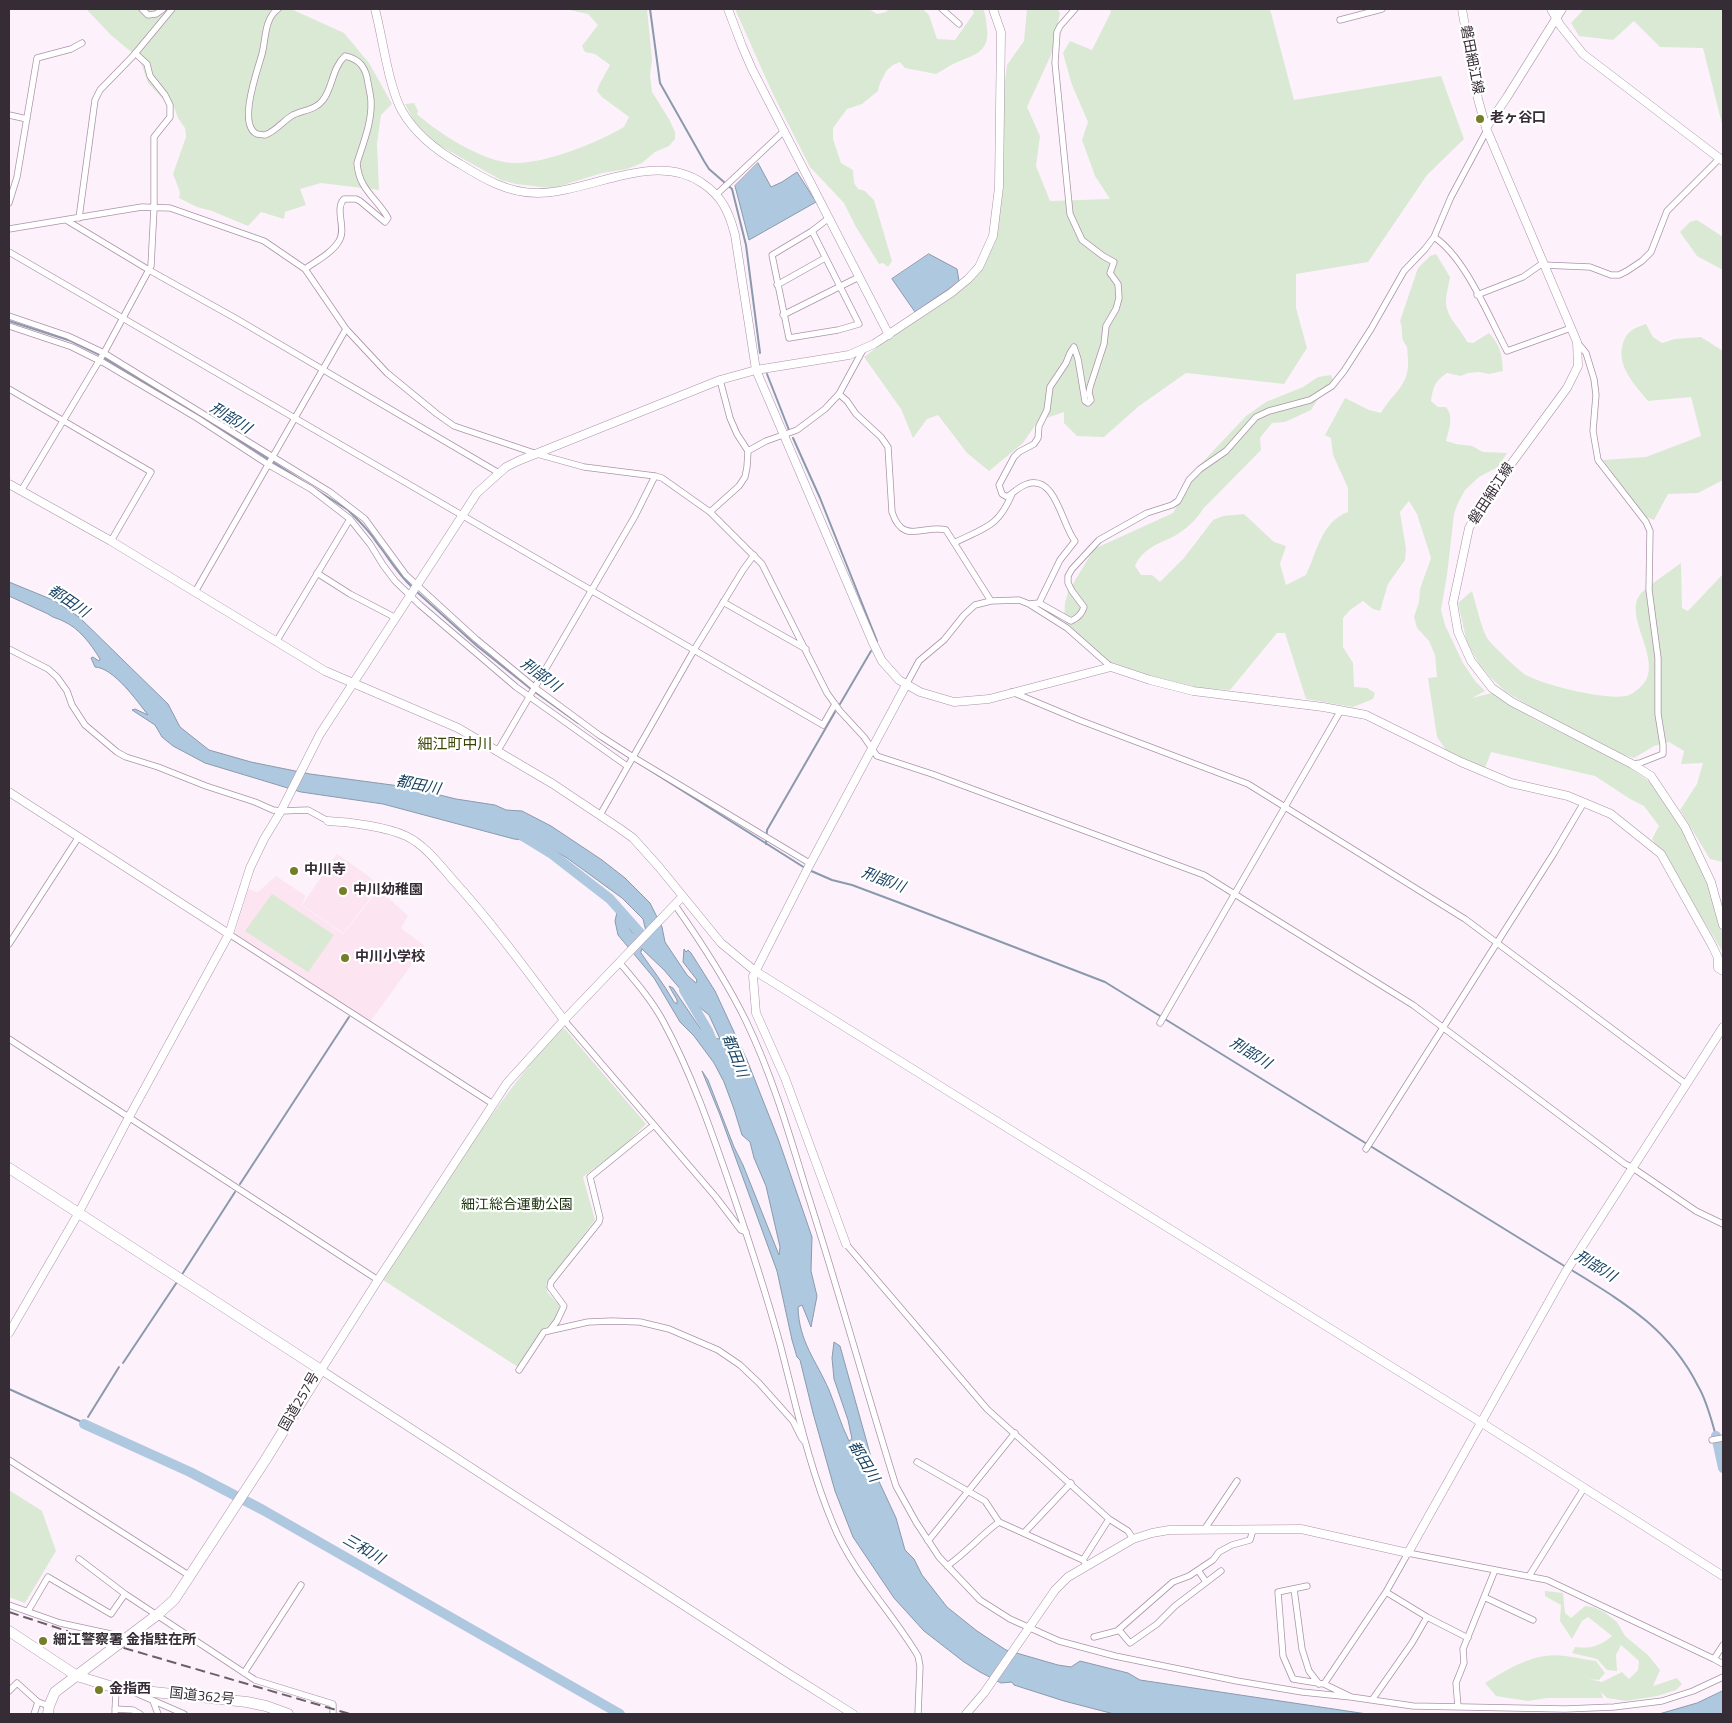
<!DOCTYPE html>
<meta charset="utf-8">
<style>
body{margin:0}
#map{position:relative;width:1732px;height:1723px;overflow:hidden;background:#fdf2fc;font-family:"Titillium Web",sans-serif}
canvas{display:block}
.frame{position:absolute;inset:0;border:10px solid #362c35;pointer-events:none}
</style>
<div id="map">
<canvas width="1732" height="1723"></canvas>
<div class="frame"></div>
</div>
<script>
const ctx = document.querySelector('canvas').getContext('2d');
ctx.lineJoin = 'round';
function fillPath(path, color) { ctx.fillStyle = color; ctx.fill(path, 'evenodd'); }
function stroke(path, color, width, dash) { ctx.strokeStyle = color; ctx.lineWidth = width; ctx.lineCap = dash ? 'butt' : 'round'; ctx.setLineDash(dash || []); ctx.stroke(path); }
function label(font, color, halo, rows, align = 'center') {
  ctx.font = font + ' "Titillium Web","Noto Sans JP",sans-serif'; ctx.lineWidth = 4.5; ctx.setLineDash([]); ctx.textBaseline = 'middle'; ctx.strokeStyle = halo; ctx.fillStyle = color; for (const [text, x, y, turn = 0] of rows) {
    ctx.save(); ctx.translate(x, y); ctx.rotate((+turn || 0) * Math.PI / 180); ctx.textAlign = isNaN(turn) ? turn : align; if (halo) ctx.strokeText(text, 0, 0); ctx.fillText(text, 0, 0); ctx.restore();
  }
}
const education = new Path2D(`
 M337 854 367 875 380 886 343 933 302 905Z
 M276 876 306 896 301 905 343 934 379 889 408 916 401 928 425 946 370 1022 235 933 248 889 258 892Z`);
const green = new Path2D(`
 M86 9H291L344 33 369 63 392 104 381 115 377 144 379 190 321 183 300 189 306 205 285 212 284 219 261 212 248 226 212 211 197 207 179 198 180 192 173 174 186 137 185 128 178 118 174 107 162 98 148 83 139 57 125 47 111 35Z
 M565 9H647L652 60 650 75 652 92 669 119 675 132V139L669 146 655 152 642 163 627 169 602 173 557 187 550 188 516 184 501 180 435 143 415 123 405 104 414 103 418 111 417 114C439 134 485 163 515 163 548 163 596 143 624 127L629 117 602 97 597 91 599 85 610 65 595 54 585 52 582 46 598 25 588 14Z
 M735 9H869L877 14 886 12 889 9H923L929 15 937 39 955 40 974 13 972 9H983C986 15 986 21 987 28 990 54 972 55 953 64 947 67 942 71 936 74L905 68 900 62 893 65 887 70 880 83 878 91 862 104 847 109 833 128V139L841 163 853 170 854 183 858 189 865 191 874 200 892 261 888 267 883 263 879 264 856 227 844 203 810 167 772 92Z
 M1027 9H1057L1060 13 1051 55 1027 107 1040 136 1036 166 1050 201 1110 199 1095 176 1082 140 1088 122 1072 85 1063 53 1070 41 1092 50 1111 12 1109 9H1270L1294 100 1441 76 1464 139 1427 175 1368 262 1296 274V308L1307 348 1284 384 1186 373 1139 406 1104 437 1077 436 1064 423V412L1038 421 1023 443 989 471 967 453 938 415 927 419 913 438 901 409 864 357 951 293 987 251 997 203 999 131 1007 65 1024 41Z
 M1584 9H1723V128L1703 48 1660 47 1634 21 1613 40 1579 36 1571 23Z
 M1697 220 1723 237V270L1697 256 1680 232 1690 222Z
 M1436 254 1450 277C1449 285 1446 293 1446 301 1446 318 1460 327 1467 342L1473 343 1489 333C1501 346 1502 355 1503 371L1489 374 1479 372 1468 373 1461 376 1447 373C1435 381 1433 387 1431 401L1438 407H1446C1454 417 1449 429 1446 441L1456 444 1472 446 1483 452 1507 453 1498 467 1479 477 1465 490 1458 503 1454 514 1447 575 1441 610 1445 625 1463 663 1475 681 1485 691 1472 698 1492 693 1536 720 1623 763 1660 789 1708 877 1723 936V952L1652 839 1659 826 1644 806 1630 799 1595 776 1491 752 1484 771 1446 750 1437 737 1428 678 1437 677 1435 655 1429 641 1417 628 1414 617 1419 602 1420 589 1431 558 1417 514 1409 501 1400 512 1406 549 1405 560 1388 584 1380 611 1373 609 1363 601 1350 610 1343 618V647L1353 663 1354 687 1367 688 1375 693 1373 699 1353 707 1306 699 1285 633H1277L1230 690 1200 688 1151 676 1109 662 1064 621 1065 603 1068 592 1094 549 1173 513 1199 466 1246 416 1266 402 1303 387 1318 377 1331 375 1334 383 1320 396 1311 410 1285 422 1272 423 1260 438 1261 450 1203 509C1196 520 1188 527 1178 534 1162 543 1143 547 1135 566L1141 575H1152L1160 582 1184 558 1213 520 1223 516 1244 514 1274 542 1286 546 1280 564 1286 585 1306 575C1317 552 1321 522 1348 512V488L1333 455 1331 438 1325 435 1345 398 1369 410 1381 413C1392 393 1410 386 1408 359 1407 355 1408 351 1407 347 1406 345 1404 343 1403 340 1401 335 1403 328 1400 321L1418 268 1430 256Z
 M1646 324 1653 337 1662 343 1675 339 1701 337 1723 351V480L1698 493 1668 494 1654 520 1646 517 1603 460 1646 457 1701 436 1691 397 1648 401C1634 384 1616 366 1623 343 1627 331 1634 328 1646 324Z
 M1681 563 1682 608 1688 611 1723 574V862L1710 859 1680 810 1697 784 1703 763 1681 764 1684 751 1669 742 1654 746 1634 758 1617 753 1534 709 1505 691 1491 678 1480 665 1467 643 1458 603 1472 591C1476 604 1481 627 1487 638 1491 644 1520 672 1526 675 1543 685 1611 702 1629 695 1635 693 1643 685 1646 680 1659 657 1625 616 1639 596 1644 588 1672 570 1681 563Z
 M272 894 334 935 308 972 245 931Z
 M561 1028 565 1029 646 1124 625 1145 583 1177 595 1220 546 1284 547 1292 559 1305C561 1314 551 1326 543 1329L518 1367 383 1280C440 1195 492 1104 561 1028Z
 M9 1490 42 1511 56 1551 25 1603 9 1597Z
 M1545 1591 1563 1593 1565 1613 1571 1618 1585 1606 1593 1607 1604 1612 1617 1622 1625 1636 1648 1655 1660 1670 1653 1686 1677 1678 1682 1684 1676 1690 1657 1696 1626 1701 1607 1698 1601 1692 1603 1698H1547L1528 1701 1496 1696 1485 1683C1503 1672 1523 1659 1545 1656 1561 1653 1580 1659 1596 1661L1605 1673 1599 1680 1589 1679 1602 1682 1622 1672 1629 1679 1638 1670 1639 1661 1621 1645 1616 1655 1617 1671 1607 1670 1597 1659 1572 1653 1575 1647C1591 1649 1600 1646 1612 1636L1588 1617 1582 1621 1572 1639 1560 1621 1561 1605 1545 1596Z`);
const water = new Path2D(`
 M758 163 771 187 782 182 797 172 816 202 749 240 735 186Z
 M929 254 957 269 959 281 950 288 915 312 892 279Z
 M9 582 53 600 79 617 168 704 180 727 209 750 251 762 310 774 407 787 456 799 495 805 506 810 522 811 551 826 602 860 625 878 650 903 662 927 665 942 687 975 696 983 697 980 683 962 684 949 686 952 688 950 691 953 715 991 747 1060 779 1141 812 1237 811 1271 817 1296 811 1327 802 1305 798 1307C799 1342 816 1360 829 1390 836 1407 841 1425 849 1441L852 1439 848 1420 834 1379 832 1358 834 1342 840 1346 876 1475 896 1518 905 1550 914 1559 922 1575 947 1607 977 1631 1006 1650 1058 1665 1071 1667 1080 1661 1128 1673 1140 1680 1367 1714H1114L1064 1701 1014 1685 1012 1682 1001 1683 980 1672 964 1662 924 1631 894 1598 853 1537 835 1491 813 1413 800 1360 797 1357 792 1340 777 1271 720 1115 702 1071 708 1080 734 1147 743 1165 779 1255 780 1247 766 1186 754 1158 750 1142 742 1135 734 1109 724 1082 714 1063 694 1036 680 1022 654 978 618 935 615 921 617 912 627 922 631 931 649 944 643 919 622 898 567 858 540 842 514 839 383 804 301 792 205 763 173 746 162 737 155 725 132 710 135 709 148 715C137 701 114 668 95 667L91 658 93 657 99 661 100 659C91 644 79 628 63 621 57 618 53 618 48 614L9 596ZM642 949 664 970 688 998 709 1015 720 1039 707 1037 704 1030 700 1028 673 988 669 986 677 1000V1004L674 1002C664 984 652 969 641 953Z
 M1723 1691V1714H1659L1697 1703Z`);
const stream = new Path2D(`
 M650 9 660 83 704 161 709 169 732 189 746 245 760 353
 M9 321 71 341 100 355
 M104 358 210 422 348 510C358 520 369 530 377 543 389 558 397 573 412 587
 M767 374 789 430
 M793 438 820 498 877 641
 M417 592 477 646 531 689
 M535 692 578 723
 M840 704 871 651
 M602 740 805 868
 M766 844 767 830 835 712
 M809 870 832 880 852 885 900 903 1105 982 1566 1267
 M240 1184 349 1017
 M1570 1269C1623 1302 1669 1328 1698 1386 1707 1401 1711 1419 1716 1436
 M181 1276 235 1192
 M123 1363 177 1282
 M9 1389 84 1423
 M88 1417 119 1367`);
const river = new Path2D(`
 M521 835 552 854 610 899 657 952
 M684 990 708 1031 716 1050
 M84 1424 190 1472 263 1510 620 1714
 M1716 1436 1723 1468`);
const street = new Path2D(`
 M142 9 148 15 156 14 163 9
 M278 9C264 19 266 39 262 54 258 69 237 125 257 134 258 134 263 135 265 135 275 132 284 120 293 115 303 110 316 110 323 100 333 87 332 68 345 56 360 59 366 68 368 83 369 89 371 96 371 102 372 122 363 144 357 163 359 190 376 197 388 218L385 222 360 201 356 199H344C334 209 347 229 339 241 332 253 316 261 305 269
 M942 9 959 24
 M1340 20 1382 9
 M9 115 27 119
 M717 194 784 131
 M9 203 17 177 37 58 71 49 82 43
 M79 218 95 100 100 90 133 56 172 9
 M66 220 149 270 235 318 499 473
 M9 229 142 207 170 208 264 241 305 269 346 329 387 373 437 414 454 426 537 454 584 467 655 476 662 478 710 512
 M812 231 859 324 838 330 789 338 772 255 812 231 829 218
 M1434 237C1465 257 1489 317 1507 351L1571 328
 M9 252 823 725 835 704
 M1543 265 1590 267 1611 275H1619L1627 271 1642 261 1651 252 1667 211 1720 158
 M777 285 825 258
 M1477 295 1523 277 1543 263
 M783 315 859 277
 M9 316 68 336 104 353 330 492 365 519 406 575 476 639 534 687 599 735 633 757 811 864
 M9 326 72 347 104 363 197 418 269 465 311 489 350 519 370 544 383 565 395 581 420 605 516 687 627 766
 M1577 342 1586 353 1594 379 1596 395 1593 431 1598 460 1646 522 1650 531 1649 590 1658 658V714L1663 745V754L1640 763 1632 764
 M720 380 730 418 737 434 748 451 747 467 745 477 739 486 710 512 762 564 827 693 840 711 864 737 877 756 932 774 1204 875 1413 1005 1625 1164 1633 1168 1696 1211 1723 1224
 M9 389 151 472 111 541
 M839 394 847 401 856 414 881 437 888 447 892 512C903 546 924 524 946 530L991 601
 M748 451 766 441 797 430 825 409 839 394 864 348
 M21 491 105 351 151 266 154 208V137L170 117V105L165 95 150 76 147 64 135 53
 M956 542C986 527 998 527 1012 494
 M317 573 350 594 396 618
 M195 592 346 329
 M723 602 806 649
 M1039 603 1071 621C1078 618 1082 614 1084 607L1072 591 1068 583V576L1072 569 1099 540 1147 513 1172 505 1178 501 1189 480 1200 469 1226 451 1256 417 1269 411 1310 400 1332 386 1344 371 1371 329 1404 271 1425 249 1434 237 1451 197 1487 130
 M1029 604 1039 603 1060 560 1075 541C1062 526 1056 474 1027 484 1020 486 1013 493 1007 497L1002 494 999 485 1014 457 1019 452 1034 444 1038 438 1039 426 1047 410 1050 387 1066 363 1070 353 1074 347 1078 359 1085 401 1088 403 1091 400 1089 393 1090 387 1104 344 1106 326 1116 309 1119 298 1118 284 1110 273 1114 262 1103 256 1082 240 1070 214 1055 63 1057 32 1060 26 1075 9
 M276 642 350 519
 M9 649 48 669 57 677 67 691 72 705 85 725 117 752 126 757 158 767 206 786 255 802 273 810 281 811 308 810 328 821
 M906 685 919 661 944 640 964 615 975 605 991 601 1019 600 1029 604 1067 628 1111 667
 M1012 692 1079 720 1248 784 1465 919 1686 1084
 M497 752 635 516 655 476
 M600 815 694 650 743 570 754 555
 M675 905C701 942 726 980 746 1021 772 1075 789 1133 806 1189 838 1288 865 1387 896 1486L916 1522 939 1557 980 1600 1010 1619 1059 1641 1115 1656 1237 1681 1302 1692 1351 1697
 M229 934 493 1104
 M9 944 78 838
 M619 962C635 981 651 999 663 1021 692 1074 712 1133 732 1191 749 1241 766 1293 780 1344 796 1405 809 1467 833 1524 853 1573 891 1611 918 1656L920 1666 918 1714
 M564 1020 715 1196 741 1230 746 1232
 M1160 1023 1341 710
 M9 1039 378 1280
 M1366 1149 1554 853 1583 804
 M846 1244 987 1409 1109 1519 1128 1531 1133 1539
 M550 1330 557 1321 564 1306 550 1287 551 1282 599 1222 600 1218 590 1177 654 1125
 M519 1370 544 1332 548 1331 588 1322 612 1321 640 1322 669 1329 718 1350 740 1365 759 1383 793 1421 801 1437 804 1441
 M1712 1440 1723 1438
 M9 1460 190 1576
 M917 1462 985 1501 999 1522 1083 1560 1087 1566
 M1204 1530 1237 1481
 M1024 1533 1071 1483
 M928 1541 1015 1433
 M79 1559 125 1594
 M1083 1560 1109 1519
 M947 1566C966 1553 981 1535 999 1522
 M1198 1570 1206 1582
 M1529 1576 1584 1488
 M1307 1586 1278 1592 1283 1656 1293 1679 1324 1684 1351 1697 1413 1706 1565 1709 1614 1707 1662 1701 1693 1691 1723 1677
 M1294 1589 1302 1649 1309 1671 1319 1684
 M1386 1592 1427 1617 1468 1638
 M1484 1597 1533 1620
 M9 1605 60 1623 120 1636
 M28 1611 48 1577 111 1614 125 1594 255 1680 333 1704V1714
 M1119 1630 1130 1643 1157 1624 1175 1606 1221 1571
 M1094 1637 1117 1631 1173 1582 1189 1576 1213 1560 1219 1552 1232 1545 1250 1540 1253 1530
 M1714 1659 1723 1664
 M244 1673 301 1585
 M1324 1684 1386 1592 1408 1553 1547 1580 1714 1659 1723 1645
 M9 1691 17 1683 38 1702
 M136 1693 184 1714
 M1372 1700 1412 1643 1427 1617
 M153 1701 158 1714
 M1458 1707 1456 1683 1464 1663 1463 1649 1495 1570
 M115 1709 133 1710 140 1714
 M34 1714 38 1702 49 1706
 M115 1714 116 1688`);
const secondary = new Path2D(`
 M375 9C383 39 388 85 402 111 416 135 437 151 460 164 484 179 508 193 537 193 589 193 654 150 702 183 722 196 729 212 735 235L756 370 873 643 882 661 899 680 920 692 954 702 989 699 1111 667 1150 680 1193 691 1323 707 1366 715 1461 762 1511 783 1568 796 1611 814 1661 854 1713 947 1718 958V968L1723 971
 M728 9 742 46 752 69 889 335
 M1462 9 1478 99 1486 128 1577 342 1578 366 1567 388 1481 505 1469 528 1453 603 1458 632 1471 661 1492 688 1512 702 1632 764 1651 776 1685 827 1711 882 1723 925
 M1551 9 1560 25 1583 54 1723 161
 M1486 128 1507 97 1562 9
 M9 484 111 541 325 671 458 728 553 784 619 828 633 838 659 867 721 943 755 971 1482 1423 1723 1576
 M9 792 229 934
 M328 821C350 822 387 827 406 836 425 845 439 864 453 880 493 924 528 972 564 1020
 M682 897 566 1018 507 1083 378 1280 321 1370 783 1670 853 1714
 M846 1244 785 1078 756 1013 753 976 809 866 906 685
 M9 1333 78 1214 129 1117 229 934 250 868 264 839 281 811 320 734 477 493 506 467 518 461 720 380 756 370 849 355 874 344 951 293 968 279 979 267 993 236 999 187 1001 32 993 9
 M966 1714 984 1693 1055 1590 1068 1577 1133 1539 1152 1533 1169 1530 1301 1529 1408 1553 1565 1273 1723 1027`);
const highway = new Path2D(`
 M9 1168 321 1370 266 1459 174 1600 157 1615 55 1692 49 1706 48 1714
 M9 1631 77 1676 116 1688 247 1702 266 1706 288 1714`);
const rail = new Path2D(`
 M9 1612 76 1634 350 1714`);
const markers = [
 [1480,119,5,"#757d28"],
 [294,871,5,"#757d28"],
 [343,891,5,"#757d28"],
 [345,958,5,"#757d28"],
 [43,1641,5,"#757d28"],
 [99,1690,5,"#757d28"]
];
const streetNames = [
 ["磐田細江線",1471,60,79],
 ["磐田細江線",1492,494,-57],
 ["国道257号",300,1402,-60],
 ["国道362号",202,1697,6]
];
const poiNames = [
 ["老ヶ谷口",1490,119],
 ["中川寺",304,871],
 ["中川幼稚園",353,891],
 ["中川小学校",355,958],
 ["細江警察署 金指駐在所",53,1641],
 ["金指西",109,1690]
];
const parkNames = [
 ["細江総合運動公園",517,1206]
];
const waterNames = [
 ["刑部川",230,419,32],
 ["都田川",68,602,34],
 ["刑部川",540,676,36],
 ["都田川",418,786,11],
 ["刑部川",883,881,21],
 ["刑部川",1250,1054,32],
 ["都田川",734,1056,69],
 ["刑部川",1595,1267,32],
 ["都田川",863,1462,59],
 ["三和川",363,1550,30]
];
const neighbourhoodNames = [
 ["細江町中川",455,745]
];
fillPath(education, '#fce4f0');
fillPath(green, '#dae9d3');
fillPath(water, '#aec8df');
stroke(water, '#8a99ac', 1);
stroke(stream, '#8a99ac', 2);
stroke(river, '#aec8df', 10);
stroke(street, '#ac92aa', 7);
stroke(secondary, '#ac92aa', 9);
stroke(highway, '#ac92aa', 11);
stroke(street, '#fff', 5.5);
stroke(secondary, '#fff', 8);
stroke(highway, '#fff', 10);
stroke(rail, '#6a6069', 2, [10, 5]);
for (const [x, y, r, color] of markers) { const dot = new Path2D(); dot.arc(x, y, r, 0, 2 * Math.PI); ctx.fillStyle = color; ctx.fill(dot); stroke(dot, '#fff', 2); }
label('14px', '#362c35', '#fff', streetNames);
label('bold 14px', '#362c35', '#fff', poiNames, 'left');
label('14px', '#1a330a', '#fff', parkNames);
label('italic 15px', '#174263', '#fff', waterNames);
label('15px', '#3d4202', '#fff', neighbourhoodNames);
</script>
